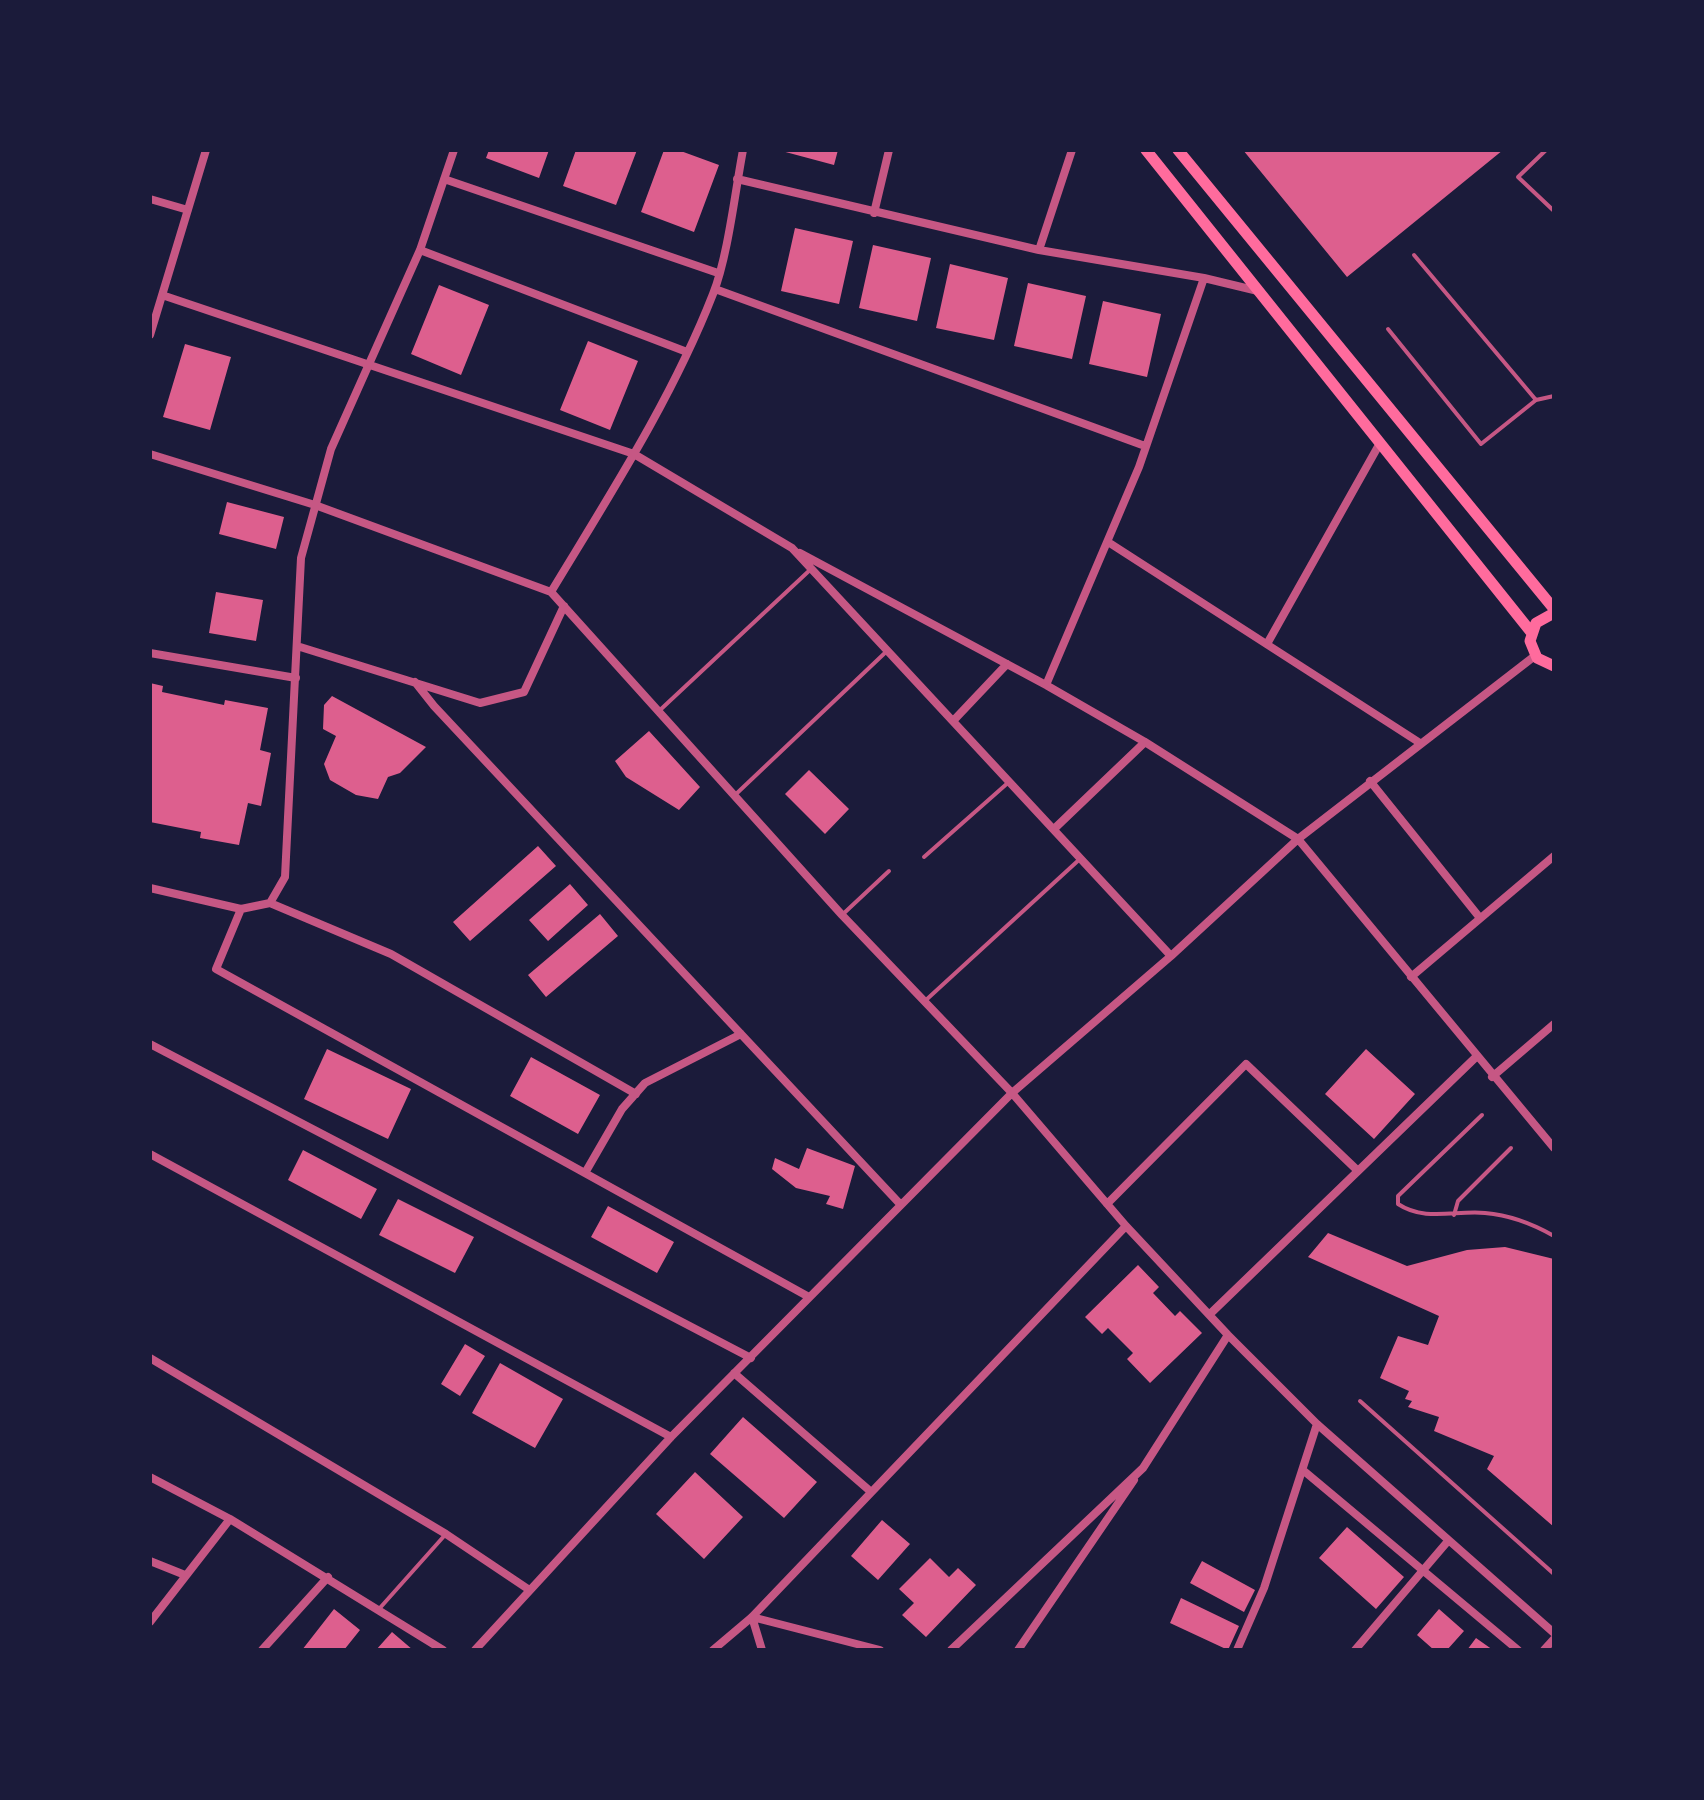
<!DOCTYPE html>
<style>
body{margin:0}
#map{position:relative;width:1704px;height:1800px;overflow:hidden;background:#1b1b3a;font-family:"Noto Sans",sans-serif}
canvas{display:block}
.frame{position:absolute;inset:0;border:152px solid #1b1b3a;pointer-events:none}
</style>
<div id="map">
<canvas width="1704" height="1800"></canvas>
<div class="frame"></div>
</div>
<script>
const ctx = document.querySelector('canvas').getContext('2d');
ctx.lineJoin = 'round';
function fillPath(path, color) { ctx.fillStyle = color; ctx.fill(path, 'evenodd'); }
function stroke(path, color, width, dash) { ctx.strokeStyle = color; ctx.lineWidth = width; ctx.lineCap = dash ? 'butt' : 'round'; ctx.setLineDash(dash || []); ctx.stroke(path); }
const building = new Path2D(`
 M489 150H549L539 178 486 158Z
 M576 150H637L616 205 563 186Z
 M664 150H678L719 165 694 232 641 212Z
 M778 150H838L834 165Z
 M1243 150 1442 151 1503 150 1347 277Z
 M795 228 853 241 839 304 781 291Z
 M873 245 931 258 917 321 859 308Z
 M950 264 1008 278 994 340 936 328Z
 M1028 283 1086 296 1072 359 1014 346Z
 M439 285 489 305 461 375 411 354Z
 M1103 301 1161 314 1147 377 1089 364Z
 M588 341 638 361 610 430 560 410Z
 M185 344 231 357 210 430 163 417Z
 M227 502 284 517 276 549 219 534Z
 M216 592 263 600 256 641 209 633Z
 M150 683 163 686 162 692 224 705 225 700 268 708 260 750 271 753 261 806 248 803 239 845 200 838 201 832 150 822Z
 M332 696 426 747 400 773 388 777 378 799 356 795 330 780 324 764 336 736 323 729 324 705Z
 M649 731 700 787 679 810 626 777 615 761Z
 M809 770 849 809 825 834 785 794Z
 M538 846 556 866 470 941 453 922Z
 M570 884 588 905 548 941 529 920Z
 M600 914 618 936 546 997 528 975Z
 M327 1049 411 1089 388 1139 304 1099Z
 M1366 1049 1415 1094 1374 1139 1325 1094Z
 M531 1057 600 1095 578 1134 510 1096Z
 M807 1148 855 1166 843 1209 826 1204 830 1196 796 1188 772 1169 775 1158 799 1169Z
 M303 1150 377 1189 361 1219 288 1180Z
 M398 1199 474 1237 455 1273 379 1235Z
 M608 1206 674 1242 657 1273 591 1237Z
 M1328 1233 1407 1266 1467 1250 1505 1247 1554 1259V1527L1487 1469 1494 1456 1434 1431 1439 1417 1408 1407 1412 1401 1405 1399 1409 1391 1380 1378 1398 1336 1428 1345 1439 1316 1308 1257Z
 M1138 1265 1159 1287 1153 1293 1175 1316 1180 1311 1202 1333 1150 1383 1127 1359 1133 1353 1108 1328 1102 1334 1085 1317Z
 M465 1344 485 1356 460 1396 441 1384Z
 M500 1363 563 1399 535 1448 472 1413Z
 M743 1417 817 1482 784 1518 710 1454Z
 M695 1472 743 1517 704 1559 656 1514Z
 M882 1520 910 1544 878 1580 851 1556Z
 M1347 1527 1404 1577 1376 1609 1319 1558Z
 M930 1558 949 1577 958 1568 976 1585 926 1637 902 1615 914 1603 899 1589Z
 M1202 1561 1255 1590 1244 1612 1190 1583Z
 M1181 1598 1239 1626 1228 1650 1170 1623Z
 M334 1609 360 1630 344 1650H302Z
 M1439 1609 1464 1631 1447 1650H1434L1417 1635Z
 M392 1632 413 1650H376Z
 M1476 1638 1493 1650H1467Z`);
const service = new Path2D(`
 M1546 150 1518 177 1554 211
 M1414 255 1536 400 1554 396
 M1388 329 1481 444 1536 400
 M659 711 811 569
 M735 795 888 650
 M924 857 1010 781
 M842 915 889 871
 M926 1000 1081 858
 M1482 1115 1398 1196V1204C1425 1222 1456 1210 1485 1213 1509 1215 1533 1224 1554 1236
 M1454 1215 1458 1201 1511 1148
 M1360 1401 1554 1574
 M379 1609 445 1535`);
const minor = new Path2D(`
 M743 150C735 192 728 256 713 294 672 399 609 496 551 592L842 915 1012 1093 1126 1226 1228 1335 1317 1424 1554 1633
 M1072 150 1039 250 1204 278 1258 291
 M444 179 718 273
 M737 179 1039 250
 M150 199 188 210
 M874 213 889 150
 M420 250 687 352
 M715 289 1145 446
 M162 295 634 454 792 548 1171 956
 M150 335 206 150
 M150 454 315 505 551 592
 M1108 542 1420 743
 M800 553 1046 685 1145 742 1298 839 1554 1148
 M1267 644 1380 443
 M297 646 480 703 524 692 564 606
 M150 653 296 678
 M415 682 434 706 900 1204
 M1046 685 1139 467 1204 278
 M954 720 1007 664
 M1370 781 1480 918
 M1054 829 1145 742
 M150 888 241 909 270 903 285 877 301 558 331 449 420 250 454 150
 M270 903 391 954 636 1094
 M241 909 216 969 809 1297
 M1411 977 1554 856
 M150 1044 751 1358
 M1492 1077 1554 1024
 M150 1154 671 1437
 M585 1173 622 1109 645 1083 741 1034
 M1107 1204 1246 1064 1357 1170
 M1210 1314 1476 1057
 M150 1358 446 1534 528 1589
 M734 1373 870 1491
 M1304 1471 1518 1650
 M150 1477 230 1519 443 1650
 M150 1561 185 1575
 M752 1617 880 1650
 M752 1617 762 1650
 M150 1622 230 1519
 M262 1650 328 1577
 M475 1650 671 1437 1012 1093 1171 956 1298 839 1536 655
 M713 1650 752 1617 1126 1226
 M951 1650 1143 1468 1228 1335
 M1018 1650 1134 1480
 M1237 1650 1264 1588 1317 1424
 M1355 1650 1448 1541
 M1544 1650 1554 1639`);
const secondary = new Path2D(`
 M1146 150 1531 632
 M1178 150 1554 609
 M1554 613 1536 623 1530 641 1537 658 1554 666`);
fillPath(building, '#dd5f8e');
stroke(service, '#c65784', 4);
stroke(minor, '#c65784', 8);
stroke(secondary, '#ff6b9d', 11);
</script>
